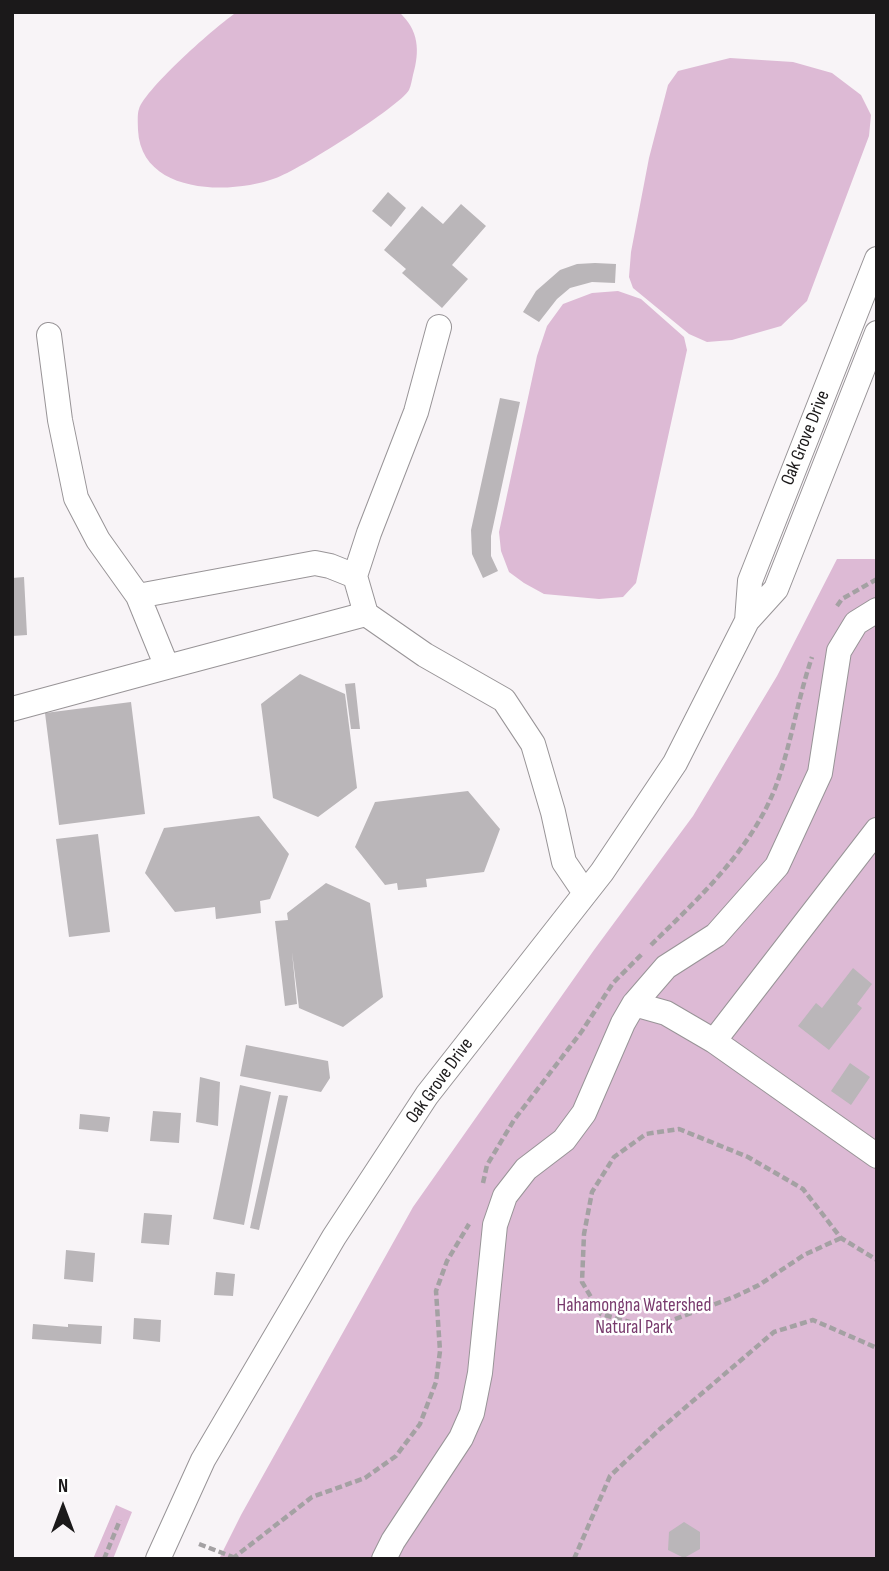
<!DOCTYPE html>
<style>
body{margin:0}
#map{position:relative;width:889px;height:1571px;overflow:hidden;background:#f8f4f7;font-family:"Sofia Sans Condensed",sans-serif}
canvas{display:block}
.frame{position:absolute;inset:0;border:14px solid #1b191a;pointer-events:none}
.north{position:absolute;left:28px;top:1473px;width:70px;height:70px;-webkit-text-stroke:5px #fff;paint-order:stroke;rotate:0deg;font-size:19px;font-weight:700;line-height:28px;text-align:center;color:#1b191a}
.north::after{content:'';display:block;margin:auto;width:24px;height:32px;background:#1b191a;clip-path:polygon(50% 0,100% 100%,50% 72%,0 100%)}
</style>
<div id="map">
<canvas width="889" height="1571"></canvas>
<div class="frame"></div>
<div class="north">N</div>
</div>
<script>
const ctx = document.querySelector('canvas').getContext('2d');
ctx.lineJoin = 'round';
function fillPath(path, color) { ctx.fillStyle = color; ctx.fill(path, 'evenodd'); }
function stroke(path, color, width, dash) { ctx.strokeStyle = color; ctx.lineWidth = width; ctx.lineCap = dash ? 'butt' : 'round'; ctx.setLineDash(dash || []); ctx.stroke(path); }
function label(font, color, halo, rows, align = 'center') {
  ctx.font = font + ' "Sofia Sans Condensed",sans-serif'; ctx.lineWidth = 5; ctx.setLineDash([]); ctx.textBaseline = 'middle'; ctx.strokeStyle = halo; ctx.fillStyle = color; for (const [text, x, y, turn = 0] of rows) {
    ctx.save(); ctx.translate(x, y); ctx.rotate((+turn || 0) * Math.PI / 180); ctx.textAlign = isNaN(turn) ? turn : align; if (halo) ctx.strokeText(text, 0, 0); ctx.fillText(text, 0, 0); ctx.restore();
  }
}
const green = new Path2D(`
 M237 12H399C419 30 420 51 413 75 412 79 411 86 409 90 399 107 297 171 276 178 231 195 141 195 138 130 138 124 137 114 139 109 146 88 217 25 237 12Z
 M730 58 793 62 832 73 861 95 871 115 869 136 807 301 781 326 732 340 707 342 689 334 633 288 629 277 631 252 649 158 668 85 678 71Z
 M618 291 641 299 684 337 687 350 636 583 623 597 599 599 544 594 524 583 509 572 501 551 499 532 537 356 547 326 563 304 592 293Z
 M837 559H877V1559H219L241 1515 413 1207 594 950 693 816 777 676Z
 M116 1505 132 1512 113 1559H93Z`);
const building = new Path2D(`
 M388 192 406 208 391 227 372 211Z
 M461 204 486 226 452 265 468 279 442 308 402 273 406 269 384 250 422 206 443 224Z
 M595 263 616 264 615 283 592 282 570 288 557 299 539 322 523 312 536 291 560 270 577 264Z
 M500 398 520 402 491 536V556L498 571 483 578 472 554 471 530Z
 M24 577 27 635 12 636V578Z
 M300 674 345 694 357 788 318 817 273 798 261 704Z
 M355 683 360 729H351L345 684Z
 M131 702 145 814 59 825 45 713Z
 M468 791 500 829 484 872 426 879 427 887 398 890 397 883 385 885 355 847 375 802Z
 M259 816 289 854 270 899 260 901 261 913 216 919 215 907 175 912 145 873 164 828Z
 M98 834 110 932 69 937 56 839Z
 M326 883 370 903 383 997 343 1027 299 1008 292 952 297 1004 285 1006 275 921 288 920 287 913Z
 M853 968 872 984 857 1004 862 1008 829 1050 798 1026 816 1003 822 1008Z
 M246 1045 328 1061 330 1078 321 1092 240 1076Z
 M850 1063 870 1077 851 1105 831 1091Z
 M200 1077 220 1082 218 1126 196 1122Z
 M240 1085 271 1092 244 1225 213 1219Z
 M279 1095 288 1096 259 1230 250 1228Z
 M153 1111 181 1113 179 1143 150 1141Z
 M80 1114 110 1117 108 1132 79 1129Z
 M144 1213 172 1215 169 1245 141 1243Z
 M66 1250 95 1253 93 1282 64 1279Z
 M216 1272 235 1274 233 1296 214 1295Z
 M134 1318 161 1320 160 1342 133 1339Z
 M33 1324 68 1327V1324L102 1326 101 1344 32 1339Z
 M684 1522 700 1532V1549L684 1558 668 1550 669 1532Z`);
const path = new Path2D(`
 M837 606 842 599 877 579
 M651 945C702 895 760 842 781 771 793 733 799 695 812 657
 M483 1183 487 1165 514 1120 582 1031 613 983 642 954
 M841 1238 804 1255 759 1285 734 1297 651 1328 601 1314 582 1282 584 1234 592 1192 614 1157 646 1134 679 1129 748 1157 803 1189 841 1238 877 1260
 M199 1544 233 1557
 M104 1559 120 1520
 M232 1559 312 1497 365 1478 396 1456 420 1424 436 1382 440 1351 436 1291 447 1261 469 1224
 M574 1559 610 1476 660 1429 774 1332 813 1320 877 1348`);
const minor = new Path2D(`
 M439 327 416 412 369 533 355 576 366 614 425 655 504 700 533 744 553 812 564 862 585 893
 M49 335 60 420 76 498 98 540 138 596
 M747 621 750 581 877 259
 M167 667 366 614
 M12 709 167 667 138 596 315 563 330 566 355 576
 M634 1004 666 1013 714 1041 877 1156
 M714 1041 877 830
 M158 1559 203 1460 334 1237 427 1095 602 872 675 763 747 621 776 589 877 333
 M384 1559 393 1541 461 1438 472 1413 480 1373 495 1225 505 1196 526 1169 564 1140 584 1113 623 1023 634 1004 666 967 716 935 777 866 820 773 839 651 856 623 877 610`);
const streetNames = [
 ["Oak Grove Drive",806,438,-68],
 ["Oak Grove Drive",440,1081,-54]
];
const parkNames = [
 ["Hahamongna Watershed",634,1306],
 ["Natural Park",634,1328]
];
fillPath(green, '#ddbad5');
fillPath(building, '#bab6b9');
stroke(minor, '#989497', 26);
stroke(path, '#a4a1a3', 4.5, [7, 3.5]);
stroke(minor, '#fff', 24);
label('19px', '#1b191a', '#fff', streetNames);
label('19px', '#783a6d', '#fff', parkNames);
</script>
